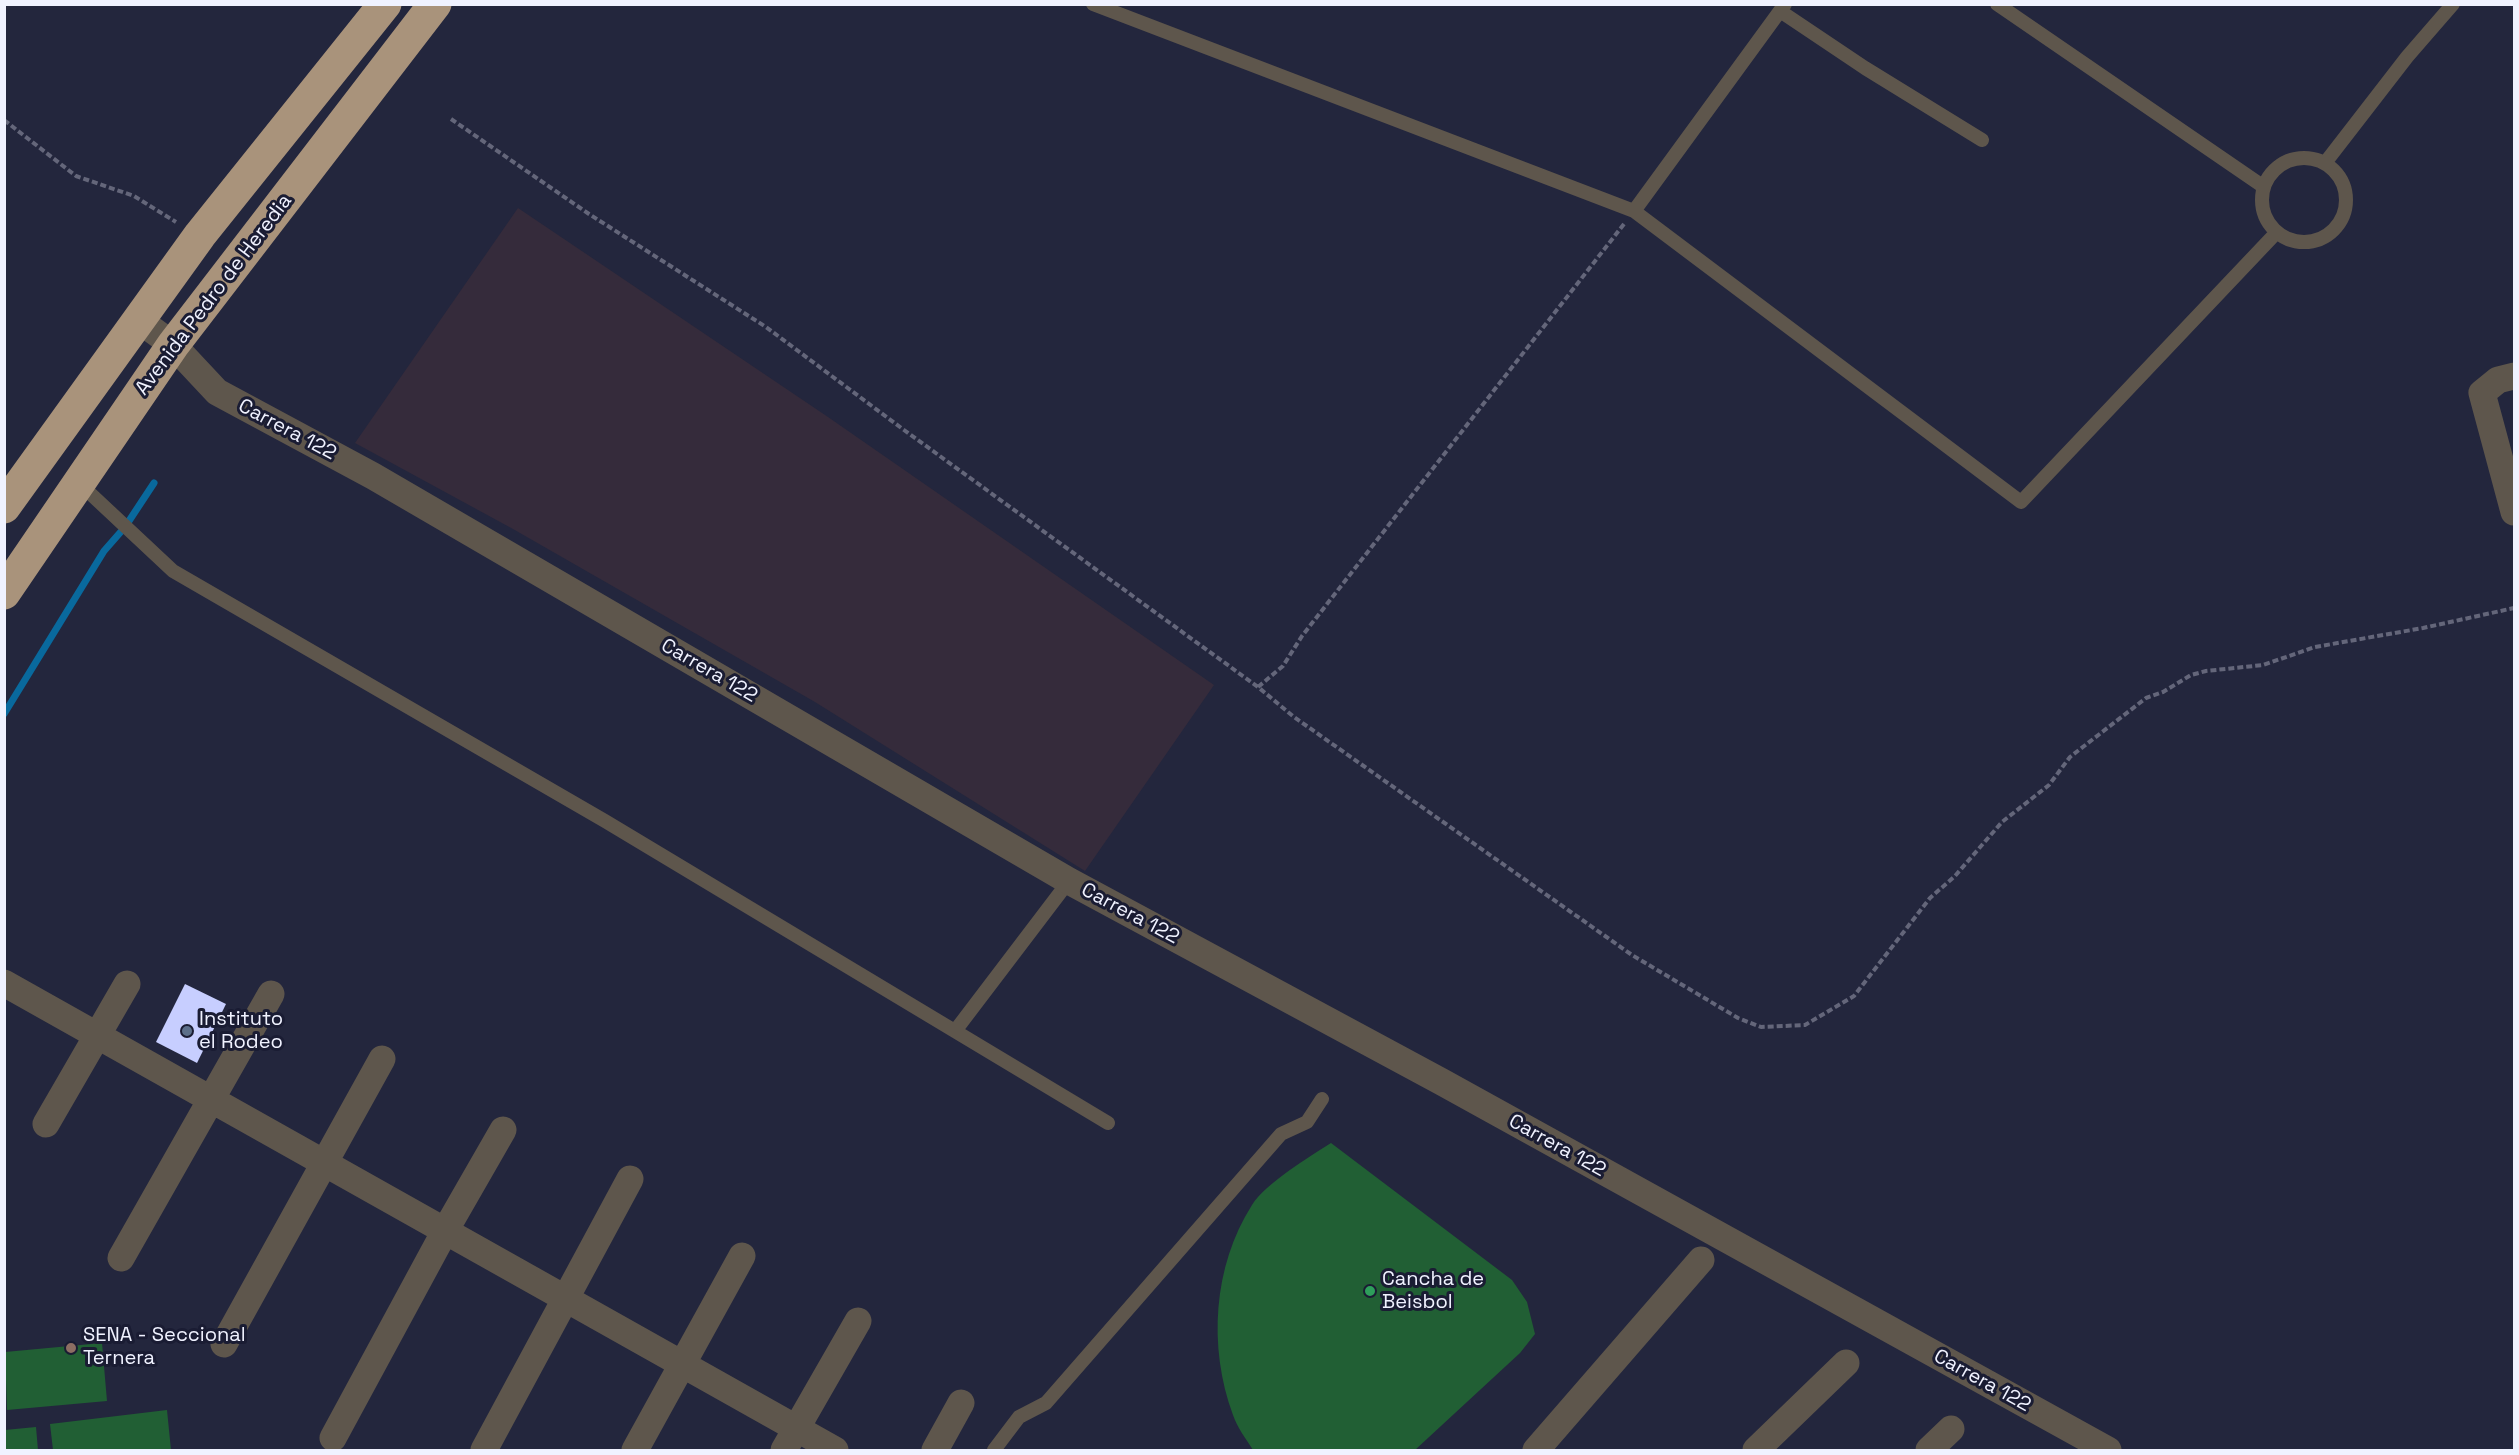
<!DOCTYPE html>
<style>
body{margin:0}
#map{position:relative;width:2519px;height:1455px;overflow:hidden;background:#23263d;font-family:"Space Grotesk",sans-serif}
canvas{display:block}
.frame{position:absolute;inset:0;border:6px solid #f0f2ff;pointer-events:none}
</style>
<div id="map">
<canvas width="2519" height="1455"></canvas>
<div class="frame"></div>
</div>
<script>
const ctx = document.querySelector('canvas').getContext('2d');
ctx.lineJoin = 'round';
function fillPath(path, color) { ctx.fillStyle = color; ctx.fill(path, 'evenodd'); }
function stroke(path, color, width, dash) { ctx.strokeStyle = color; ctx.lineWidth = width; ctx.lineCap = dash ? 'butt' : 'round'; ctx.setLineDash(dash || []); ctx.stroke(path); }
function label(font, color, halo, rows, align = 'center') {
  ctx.font = font + ' "Space Grotesk",sans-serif'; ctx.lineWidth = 6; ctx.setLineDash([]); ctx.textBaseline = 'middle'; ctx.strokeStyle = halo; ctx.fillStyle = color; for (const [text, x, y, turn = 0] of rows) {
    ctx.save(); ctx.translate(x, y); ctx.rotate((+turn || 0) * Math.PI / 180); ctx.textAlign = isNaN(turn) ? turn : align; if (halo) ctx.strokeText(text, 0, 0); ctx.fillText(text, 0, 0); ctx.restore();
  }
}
const industrial = new Path2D(`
 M518 208 828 417 1214 685 1085 871 815 702 513 529 355 443Z`);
const green = new Path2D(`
 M1331 1143 1512 1280 1527 1302 1535 1334 1520 1353 1415 1450H1253C1246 1439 1237 1427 1233 1415 1208 1347 1213 1266 1252 1205 1266 1183 1309 1157 1331 1143Z
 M102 1343 107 1401 7 1410 5 1352Z
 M167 1410 171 1450H53L50 1424Z
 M36 1427 38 1450H5V1430Z`);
const stream = new Path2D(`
 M4 714 104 551 125 527 154 483`);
const building = new Path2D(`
 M185 984 226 1004 197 1063 156 1042Z`);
const path = new Path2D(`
 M451 119 589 214 766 327 904 430 1258 687
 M4 120 76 176 134 196 176 222
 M1624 224 1302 636 1283 666 1258 687 1294 717 1632 955 1738 1018 1761 1027 1805 1025 1854 996 1930 898 1955 876 2002 822 2049 785 2070 757 2146 698 2163 692 2191 675 2206 671 2263 665 2315 647 2423 628 2514 608`);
const lane = new Path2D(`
 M1093 4 1634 211 2021 502 2277 232
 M1997 4 2264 187
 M1780 11 1865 68 1982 140
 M2262 200a42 42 0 1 1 84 0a42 42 0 1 1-84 0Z
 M2325 163 2407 57 2453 4
 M1634 211 1785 4
 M79 483 173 571 605 821 1108 1123
 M955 1031 1069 881
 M994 1450 1019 1417 1046 1403 1281 1134 1307 1122 1322 1099`);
const street = new Path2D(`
 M139 320 173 345 217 392 373 476 1069 881 1442 1082 2108 1450
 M2514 376 2498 380 2482 393 2514 512
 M4 983 835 1450
 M46 1124 127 984
 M121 1258 271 994
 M224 1344 382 1059
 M333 1438 445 1231 503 1130
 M484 1450 630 1179
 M635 1450 742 1256
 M784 1450 858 1321
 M935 1450 961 1403
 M1536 1450 1701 1260
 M1756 1450 1846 1363
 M1929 1450 1951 1429`);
const highway = new Path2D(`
 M4 507 200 235 385 4
 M4 593 173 345 435 4`);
const markers = [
 [187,1031,6,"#5c6f8a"],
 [1370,1291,6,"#2e9e5b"],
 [71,1348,6,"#8d6e63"]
];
const streetNames = [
 ["Avenida Pedro de Heredia",214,295,-53],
 ["Carrera 122",287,430,28],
 ["Carrera 122",709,671,30],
 ["Carrera 122",1130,914,28],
 ["Carrera 122",1557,1146,29],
 ["Carrera 122",1982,1381,29]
];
const poiNames = [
 ["Instituto",199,1020],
 ["el Rodeo",199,1043],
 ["Cancha de",1382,1280],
 ["Beisbol",1382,1303],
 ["SENA - Seccional",83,1336],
 ["Ternera",83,1359]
];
fillPath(industrial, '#352b3b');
fillPath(green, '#215f34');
stroke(stream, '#09699d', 7);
fillPath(building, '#c7ceff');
stroke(path, '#64667a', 4, [6, 3]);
stroke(lane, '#5e564c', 14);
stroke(street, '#5e564c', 27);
stroke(highway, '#a9937b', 33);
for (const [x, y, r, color] of markers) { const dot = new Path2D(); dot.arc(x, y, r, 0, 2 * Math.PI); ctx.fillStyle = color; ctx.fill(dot); stroke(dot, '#1a1c33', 2); }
label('20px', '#f0f2ff', '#1a1c33', streetNames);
label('20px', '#f0f2ff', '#1a1c33', poiNames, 'left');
</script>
